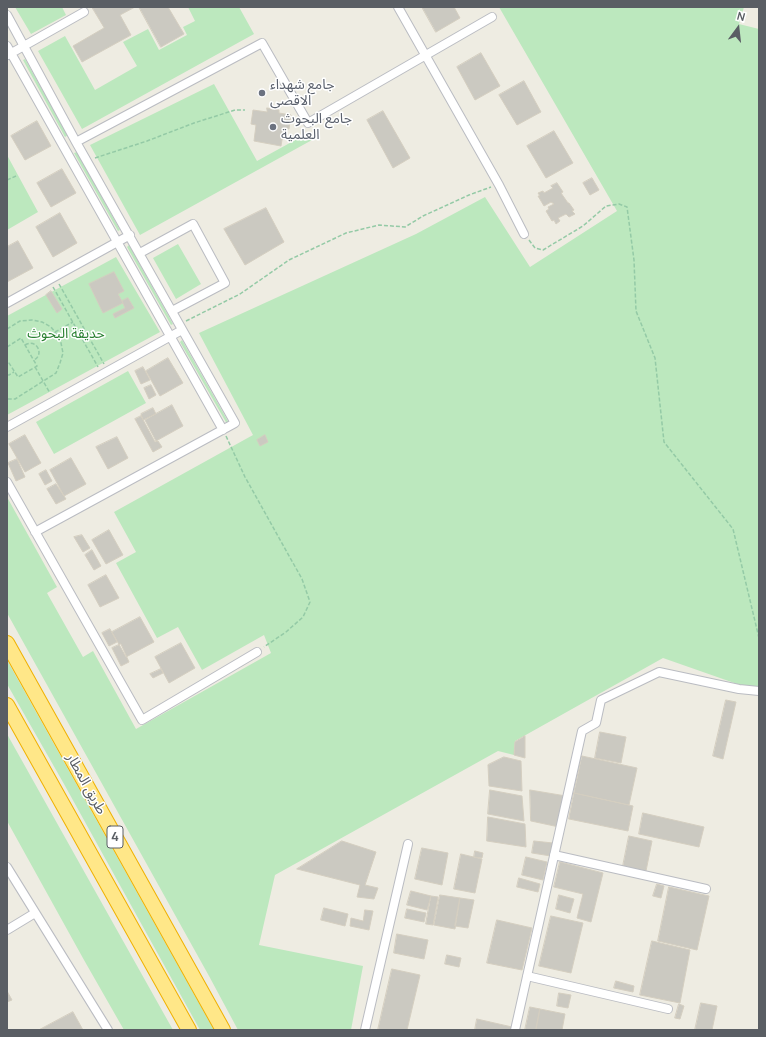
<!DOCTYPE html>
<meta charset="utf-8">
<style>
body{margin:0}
#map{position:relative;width:766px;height:1037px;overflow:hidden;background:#eeece2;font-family:Manrope,sans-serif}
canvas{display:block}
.frame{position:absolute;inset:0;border:8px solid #5a5e64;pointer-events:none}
.north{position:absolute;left:718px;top:8px;width:40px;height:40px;-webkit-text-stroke:3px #fff;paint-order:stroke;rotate:15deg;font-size:11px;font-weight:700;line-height:16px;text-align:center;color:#5a5e64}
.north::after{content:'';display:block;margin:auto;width:14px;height:18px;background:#5a5e64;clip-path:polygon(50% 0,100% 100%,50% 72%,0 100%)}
</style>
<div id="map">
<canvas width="766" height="1037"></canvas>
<div class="frame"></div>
<div class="north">N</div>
</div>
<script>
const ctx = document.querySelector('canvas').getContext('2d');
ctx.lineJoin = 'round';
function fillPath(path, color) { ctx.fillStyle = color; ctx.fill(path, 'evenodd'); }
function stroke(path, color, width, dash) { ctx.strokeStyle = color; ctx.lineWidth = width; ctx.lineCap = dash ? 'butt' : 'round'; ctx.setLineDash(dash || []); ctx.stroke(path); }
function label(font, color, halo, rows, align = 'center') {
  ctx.font = font + ' Manrope,"Noto Sans Arabic",sans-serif'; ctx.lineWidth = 3; ctx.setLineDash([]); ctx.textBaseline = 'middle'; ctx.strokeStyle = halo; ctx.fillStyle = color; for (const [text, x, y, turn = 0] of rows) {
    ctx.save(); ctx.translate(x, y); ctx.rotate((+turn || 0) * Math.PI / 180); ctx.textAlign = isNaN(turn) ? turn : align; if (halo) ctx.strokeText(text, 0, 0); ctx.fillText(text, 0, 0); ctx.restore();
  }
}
const green = new Path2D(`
 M15 7H62L66 15 31 34Z
 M188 7H239L254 34 82 129 38 51 65 36 95 90 137 66 123 42 148 29 159 50 187 35 183 27 195 21Z
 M499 7H744L739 24 759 29V687L740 685 663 658 515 741 514 755 498 751 275 875 259 945 363 966 351 1030H238L209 976 7 613V497L57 587 47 593 83 657 93 651 136 729 271 653 264 635 202 670 178 627 157 638 116 563 136 552 114 512 253 435 199 333 416 234 485 197 530 267 617 211Z
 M25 59 68 135 65 137 23 60Z
 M214 84 257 161 308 133 312 140 140 235 90 145Z
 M77 152 120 230 118 231 74 153Z
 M7 155 38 212 7 230Z
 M178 244 201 284 176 299 153 258Z
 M129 245 173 324 171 325 127 247Z
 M116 257 160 332 7 415V316Z
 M182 340 229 423 227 424 180 342Z
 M128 371 146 403 54 454 36 422Z
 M7 660 214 1030H200L64 784 7 684Z
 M7 734 173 1030H124L84 960 7 821Z`);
const building = new Path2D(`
 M92 7H135L120 15 131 35 82 62 73 46 104 28Z
 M139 7H168L184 34 161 47Z
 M422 7H454L460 18 436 32Z
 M481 53 500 86 475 100 457 67Z
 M524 81 541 112 517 125 499 95Z
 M267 108 279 110V113L291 115 289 129 284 128 281 146 254 141 256 125 251 124 253 110 267 112Z
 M383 111 410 158 393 168 367 120Z
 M37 121 51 146 25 160 11 136Z
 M554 131 573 163 546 178 527 146Z
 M62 169 76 193 51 207 37 183Z
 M592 178 599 190 590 195 583 183Z
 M557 183 563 192 561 193 568 203H569L574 210 572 211 575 214 569 217 566 214 558 218 560 221 556 224 554 220 552 221 546 211 549 209 548 207 554 204 551 202 544 206 538 196H540L538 193 543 191 544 193 553 188 551 186Z
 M266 208 284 242 245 265 224 229Z
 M60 213 77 243 53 257 36 227Z
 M18 241 33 268 7 282V247Z
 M114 272 124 291 118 294 123 303 103 313 89 284Z
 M51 291 62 309 57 313 46 295Z
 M128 298 134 308 115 318 113 314 125 308 122 301Z
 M168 358 183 383 160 396 146 371Z
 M143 367 150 380 141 384 135 371Z
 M151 385 156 395 149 399 144 388Z
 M172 405 183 426 156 441 145 420Z
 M153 408 156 414 143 420 141 414Z
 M141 416 155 442 158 441 162 447 153 452 135 419Z
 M25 435 41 463 25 472 9 444Z
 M265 435 268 442 260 446 257 440Z
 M117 437 128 458 108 469 96 447Z
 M71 458 86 484 64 496 50 470Z
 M17 459 25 477 16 481 8 463Z
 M46 470 52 481 45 485 39 474Z
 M56 484 66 499 56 504 47 489Z
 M109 530 123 555 106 564 92 540Z
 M82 535 90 548 83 552 74 537Z
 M92 550 101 566 94 570 85 555Z
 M106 575 119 598 100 607 88 585Z
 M140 617 154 642 126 657 112 632Z
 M110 629 117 642 109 646 102 633Z
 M181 643 195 668 169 683 155 657Z
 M121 644 129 662 121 666 112 648Z
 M161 669 163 673 153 678 150 674Z
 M726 700 736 702 723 759 713 756Z
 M600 732 626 737 621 763 595 758Z
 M525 736V758L514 755 515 742Z
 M582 756 637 768 629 805 574 793Z
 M504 757 521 761 522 791 489 786 488 765Z
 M490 790 522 796 524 821 488 814Z
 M530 790 566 796 559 827 531 821Z
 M574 793 633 806 628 831 569 819Z
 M643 813 704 827 699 847 639 834Z
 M488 817 525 824 526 847 487 841Z
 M629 836 652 841 646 871 623 866Z
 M342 841 376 852 365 885 378 888 374 899 357 897 360 885 297 869Z
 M534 841 553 843 551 856 532 853Z
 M422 848 448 853 442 885 415 879Z
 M475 851 483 853 482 858 474 857Z
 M461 854 482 859 475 893 454 889Z
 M526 857 547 862 543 880 522 875Z
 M560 862 603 873 591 922 577 918 583 894 554 887Z
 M519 878 540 884 538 892 517 887Z
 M657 884 664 886 661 898 653 896Z
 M669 887 709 896 697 950 658 941Z
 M411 891 431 896 427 910 407 905Z
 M440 895 460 898 455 929 434 925Z
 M559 895 574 899 570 913 556 909Z
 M431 896 438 897 433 925 426 924Z
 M460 898 474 900 468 928 455 926Z
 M324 908 348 914 345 926 321 920Z
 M407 909 426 913 424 922 405 918Z
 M365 910 373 911 369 930 350 926 351 918 363 921Z
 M551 916 583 923 571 973 539 966Z
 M497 920 532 928 522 970 487 963Z
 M397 934 428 940 424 959 394 953Z
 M652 941 690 950 680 1003 640 995Z
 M447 955 461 958 459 967 445 964Z
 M392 969 420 975 407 1030H378Z
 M616 981 634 986 633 992 614 988Z
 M7 991 12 1000 7 1002Z
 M559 993 571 995 568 1008 557 1006Z
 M701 1003 717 1006 712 1030H695Z
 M679 1004 684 1006 680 1019 675 1018Z
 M530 1007 540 1009 536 1030H525Z
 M540 1009 565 1014 562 1030H536Z
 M73 1012 83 1030H39Z
 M477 1019 512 1027V1030H475Z`);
const path = new Path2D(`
 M95 158 147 141 194 123 235 110H245
 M7 180 16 176
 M529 240 535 248 543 250 583 226 606 206 619 204 627 207 634 260 636 311 655 358 664 442 733 529 759 638
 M59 284 104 364
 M53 287 98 367
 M186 321 240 294 289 260 346 233 379 225 405 227 423 216 469 195 491 187
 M7 329 20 321 32 320 42 322 51 327 55 332 60 340 61 343 63 353 60 363 56 373 15 399H7
 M55 332 73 322
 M60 340 77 331
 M25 345C36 338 45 354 34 360
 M7 347 21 338 37 366 18 377 7 360
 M35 367 50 393
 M7 375H9L14 372
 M226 436 245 477 302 579 310 602 303 617 286 632 264 647`);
const street = new Path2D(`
 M398 7 499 185 524 234
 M7 15 76 142 235 423 35 532
 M7 46 223 430
 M8 55 84 12
 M76 142 262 43 308 123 492 17
 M140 253 193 224 225 283 172 311
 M7 303 130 235
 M7 427 182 330
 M7 482 142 720 257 652
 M554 855 706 889
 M7 867 108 1030
 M7 930 35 913
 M527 976 668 1009
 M365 1030 408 844
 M515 1030 582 731 596 723 601 700 659 672 739 689 759 691`);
const highway = new Path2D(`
 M7 643 223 1030
 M7 705 189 1030`);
const markers = [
 [262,93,4,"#6b7280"],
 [273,127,4,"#6b7280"]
];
const shields = [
 [115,837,16]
];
const shieldNames = [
 ["4",115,837]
];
const worshipNames = [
 ["جامع شهداء",270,85],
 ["الاقصى",270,101],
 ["جامع البحوث",281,119],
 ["العلمية",281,135]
];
const parkNames = [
 ["حديقة البحوث",66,334]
];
const streetNames = [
 ["طريق المطار",86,784,61]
];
fillPath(green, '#bce8be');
fillPath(building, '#cbc9c1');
stroke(building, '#d4cec0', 1);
stroke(street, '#babcc2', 10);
stroke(highway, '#f0b100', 16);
stroke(path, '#94caa6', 1.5, [4, 2]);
stroke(street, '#fff', 8);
stroke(highway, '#ffe788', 14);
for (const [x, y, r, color] of markers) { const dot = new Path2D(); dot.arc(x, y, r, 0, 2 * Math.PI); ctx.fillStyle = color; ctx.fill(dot); stroke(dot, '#fff', 1.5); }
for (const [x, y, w] of shields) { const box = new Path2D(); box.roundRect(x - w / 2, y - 11, w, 22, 3); ctx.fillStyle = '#fff'; ctx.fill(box); stroke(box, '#5a5e64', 1); }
label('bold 13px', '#5a5e64', null, shieldNames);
label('14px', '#5b616d', '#fff', worshipNames, 'left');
label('14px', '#2c8234', '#fff', parkNames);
label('14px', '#5a5e64', '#fff', streetNames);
</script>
